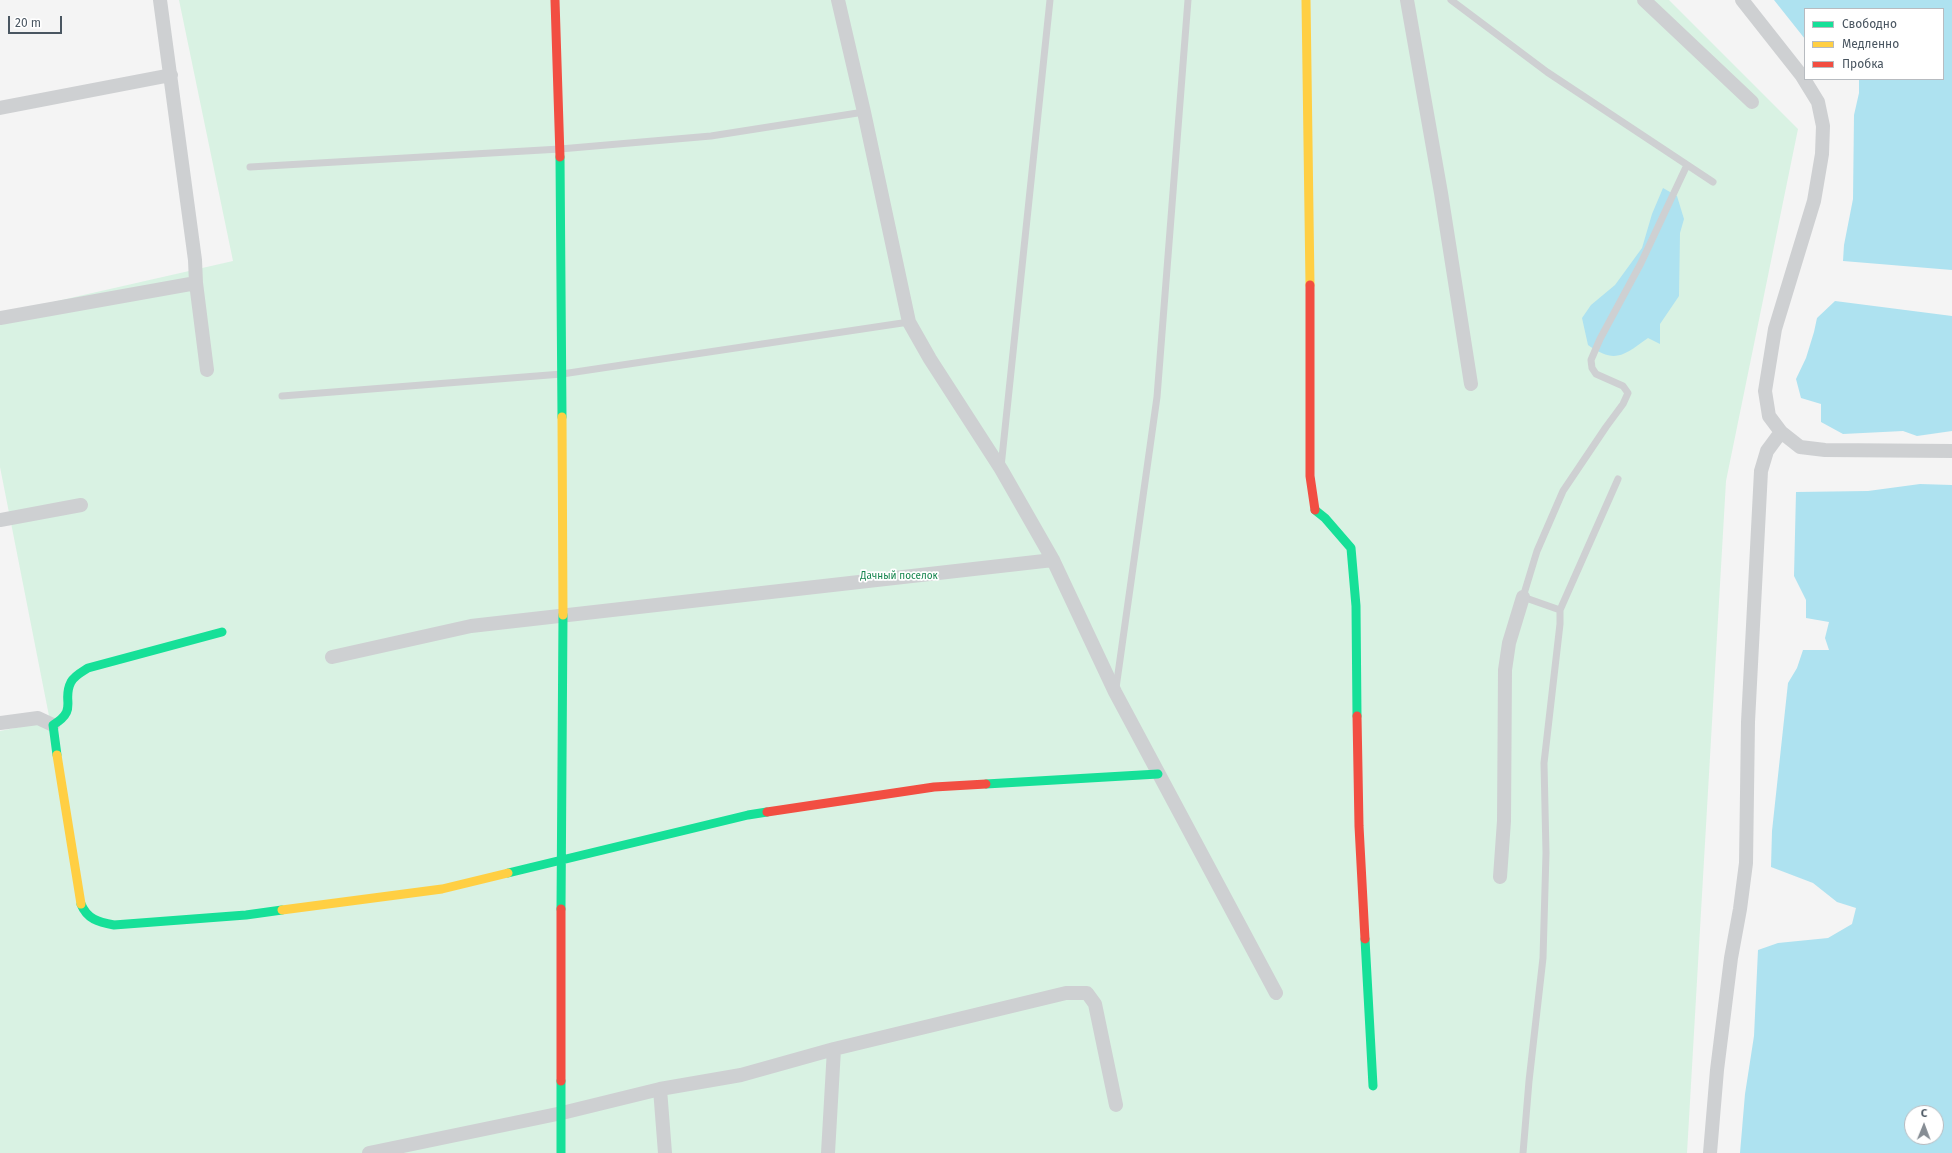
<!DOCTYPE html>
<meta charset="utf-8">
<style>
body{margin:0}
#map{position:relative;width:1952px;height:1153px;overflow:hidden;background:#f4f4f4;font-family:"Fira Sans",sans-serif}
canvas{display:block}
.legend{position:absolute;left:1804px;top:8px;width:140px;height:72px;box-sizing:border-box;background:#fff;border:1px solid #b7bbc0;margin:0;padding:5px 7px;list-style:none;font-size:12px;color:#4a5661}
.legend li{display:flex;align-items:center;gap:8px;height:20px}
.legend b{width:20px;border:1px solid #b7bbc0}
.north{position:absolute;left:1904px;top:1105px;width:40px;height:40px;box-sizing:border-box;background:#fff;border:1px solid #b7bbc0;border-radius:50%;rotate:1deg;font-size:11px;font-weight:700;line-height:16px;text-align:center;color:#4a5661}
.north::after{content:'';display:block;margin:auto;width:14px;height:18px;background:#868d94;clip-path:polygon(50% 0,100% 100%,50% 72%,0 100%)}
.scale{position:absolute;left:8px;top:16px;width:54px;height:18px;box-sizing:border-box;border:2px solid #4a5661;border-top:0;padding-left:5px;font-size:12px;line-height:14px;white-space:nowrap;color:#4a5661;-webkit-text-stroke:3px #fff;paint-order:stroke}
</style>
<div id="map">
<canvas width="1952" height="1153"></canvas>
<ul class="legend">
<li><b style="height:5px;background:#16e098"></b>Свободно</li>
<li><b style="height:5px;background:#ffcf43"></b>Медленно</li>
<li><b style="height:5px;background:#f24e42"></b>Пробка</li>
</ul>
<div class="north">С</div>
<div class="scale">20 m</div>
</div>
<script>
const ctx = document.querySelector('canvas').getContext('2d');
ctx.lineJoin = 'round';
function fillPath(path, color) { ctx.fillStyle = color; ctx.fill(path, 'evenodd'); }
function stroke(path, color, width, dash) { ctx.strokeStyle = color; ctx.lineWidth = width; ctx.lineCap = dash ? 'butt' : 'round'; ctx.setLineDash(dash || []); ctx.stroke(path); }
function label(font, color, halo, rows, align = 'center') {
  ctx.font = font + ' "Fira Sans",sans-serif'; ctx.lineWidth = 3.5; ctx.setLineDash([]); ctx.textBaseline = 'middle'; ctx.strokeStyle = halo; ctx.fillStyle = color; for (const [text, x, y, turn = 0] of rows) {
    ctx.save(); ctx.translate(x, y); ctx.rotate((+turn || 0) * Math.PI / 180); ctx.textAlign = isNaN(turn) ? turn : align; if (halo) ctx.strokeText(text, 0, 0); ctx.fillText(text, 0, 0); ctx.restore();
  }
}
const green = new Path2D(`
 M179 0H1669L1798 129 1726 481 1687 1153H0V731L50 721 0 467V314L233 261Z`);
const water = new Path2D(`
 M1774 0H1952V270L1843 261 1844 245 1853 199 1854 115 1859 93V80L1858 79H1943V9H1805V39Z
 M1663 188 1677 196 1684 219 1680 233 1679 296 1660 324V344L1648 338C1623 356 1615 364 1588 345L1582 318 1591 305 1615 285 1642 248 1652 214Z
 M1835 301 1952 316V431L1917 436 1903 431 1843 434 1821 422V404L1801 398 1796 379 1806 358 1814 332 1817 318Z
 M1920 484 1952 485V1153H1740L1745 1094 1754 1036 1758 950 1778 943 1828 938 1852 924 1856 908 1837 902 1813 883 1771 867 1772 831 1788 683 1797 668 1803 650H1829L1825 638 1829 622 1806 618V600L1794 576 1796 492 1868 491ZM1912 1113H1936V1137H1912Z`);
const lane = new Path2D(`
 M1451 0 1547 72 1713 182
 M250 167 560 149 711 136 864 112
 M282 396 562 374 909 322
 M1001 467 1050 0
 M1560 610 1618 479
 M1116 688 1157 397 1188 0
 M1523 1153 1529 1081 1543 958 1546 853 1544 763 1560 624V610L1523 597 1537 551 1563 491 1606 427 1623 404 1628 393 1623 386 1596 374 1592 368 1591 360 1600 339 1641 263 1687 165`);
const street = new Path2D(`
 M160 0 195 260 196 283 207 370
 M838 0 864 112 909 322 930 359 1001 469 1053 560 1115 692 1276 993
 M1407 0 1441 193 1471 384
 M1644 0 1752 102
 M1742 0 1802 76 1818 102 1823 126 1822 154 1814 201 1775 329 1765 391 1769 416 1781 432 1800 447 1825 450 1952 451
 M0 108 171 75
 M0 318 196 283
 M0 520 81 505
 M332 657 471 626 1053 560
 M0 723 38 718 53 725
 M1500 877 1504 821 1505 670 1509 643 1523 597
 M660 1089 665 1153
 M369 1153 562 1113 660 1089 741 1075 834 1049 1066 993H1087L1095 1004 1116 1105
 M828 1153 834 1049
 M1710 1153 1717 1070 1731 958 1740 909 1746 863 1748 722 1761 471 1767 451 1781 432`);
const fast = new Path2D(`
 M560 157 562 417
 M1315 510 1325 518 1351 548 1356 606 1357 716
 M57 755 53 725C79 709 61 701 71 682 75 675 82 672 88 668L222 632
 M986 784 1158 774
 M508 873 748 815 767 812
 M81 904C87 919 98 922 114 925L246 915 282 910
 M561 909 563 615
 M1365 939 1373 1086
 M561 1153V1081`);
const slow = new Path2D(`
 M1306 0 1310 285
 M562 417 563 615
 M57 755 81 904
 M282 910 442 889 508 873`);
const jam = new Path2D(`
 M555 0 560 157
 M1310 285V476L1315 510
 M1357 716 1359 826 1365 939
 M767 812 934 787 986 784
 M561 909V1081`);
const parkNames = [
 ["Дачный поселок",899,576]
];
fillPath(green, '#d9f2e3');
fillPath(water, '#aee2f0');
stroke(lane, '#ced0d2', 7);
stroke(street, '#ced0d2', 14);
stroke(fast, '#16e098', 9);
stroke(slow, '#ffcf43', 9);
stroke(jam, '#f24e42', 9);
label('10px', '#17864f', '#fff', parkNames);
</script>
